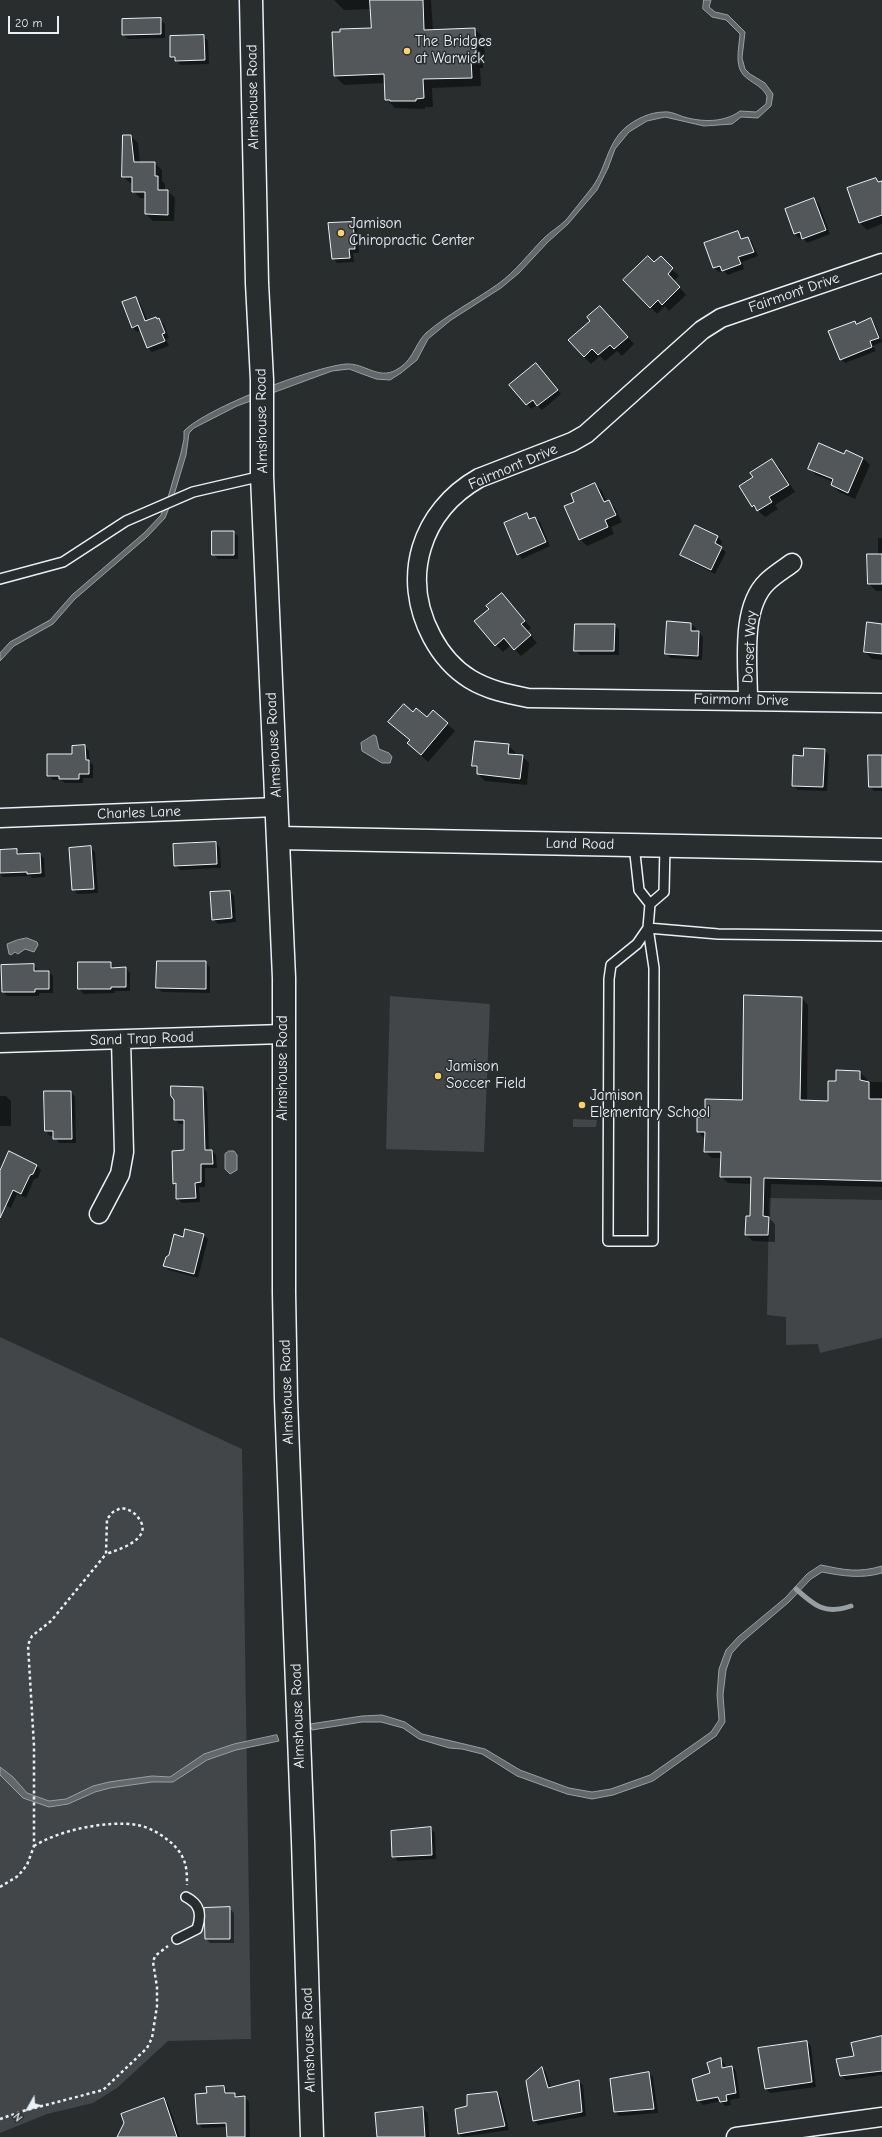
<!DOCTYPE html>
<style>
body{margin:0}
#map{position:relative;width:882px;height:2137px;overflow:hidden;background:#2a2d2e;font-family:"Comic Neue",sans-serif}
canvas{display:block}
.north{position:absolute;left:8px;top:2089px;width:40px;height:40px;-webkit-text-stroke:3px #2a2d2e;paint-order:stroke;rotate:231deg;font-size:11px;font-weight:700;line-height:16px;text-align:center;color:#e8f1f8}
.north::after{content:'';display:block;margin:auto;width:14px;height:18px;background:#e8f1f8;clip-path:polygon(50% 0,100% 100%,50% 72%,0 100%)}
.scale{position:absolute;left:8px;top:16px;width:51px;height:18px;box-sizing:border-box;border:2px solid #e8f1f8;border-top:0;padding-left:5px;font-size:12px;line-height:14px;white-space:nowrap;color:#e8f1f8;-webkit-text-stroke:3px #2a2d2e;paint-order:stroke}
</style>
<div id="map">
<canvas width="882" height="2137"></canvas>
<div class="north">N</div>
<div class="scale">20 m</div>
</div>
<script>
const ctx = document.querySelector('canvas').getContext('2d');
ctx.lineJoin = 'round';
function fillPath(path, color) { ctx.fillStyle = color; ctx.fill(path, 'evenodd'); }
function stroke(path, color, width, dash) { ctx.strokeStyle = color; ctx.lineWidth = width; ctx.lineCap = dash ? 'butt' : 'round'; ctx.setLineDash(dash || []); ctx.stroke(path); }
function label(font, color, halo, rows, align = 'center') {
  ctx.font = font + ' "Comic Neue",sans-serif'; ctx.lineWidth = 3; ctx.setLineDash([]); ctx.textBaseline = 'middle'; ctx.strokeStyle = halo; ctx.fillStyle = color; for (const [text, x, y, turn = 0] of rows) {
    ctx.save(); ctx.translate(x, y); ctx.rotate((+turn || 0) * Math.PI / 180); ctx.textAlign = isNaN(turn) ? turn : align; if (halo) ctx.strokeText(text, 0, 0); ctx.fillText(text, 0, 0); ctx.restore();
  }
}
const green = new Path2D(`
 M390 996 490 1004 484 1152 386 1149Z
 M573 1119 597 1120 596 1127H573Z
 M769 1198 882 1200V1338L820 1353 818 1344 786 1345V1317L767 1315Z
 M0 1337 242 1449 251 2039 168 2041 117 2088 93 2103 47 2114 0 2133Z`);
const water = new Path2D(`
 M704 0H711L709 7 715 12 728 15 745 32 742 58 745 69 750 74 765 83 773 94 771 106 758 118 741 117 732 124 704 126 665 117 647 121 629 132 615 149 608 168 597 190 568 224 548 242 519 273 501 288 451 320 428 339 417 360 401 373 390 380 376 379 349 369 332 371 237 406 194 428 189 433 186 455 174 495 165 518 147 537 75 599 53 624 14 646 0 661V653L10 642 50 620 72 595 144 533 161 515 169 494 181 453 184 439V431C206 408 313 367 346 364 365 363 378 380 396 370 414 360 414 345 426 333 448 314 474 301 498 284 516 271 529 253 544 238 551 231 559 227 566 220 574 210 582 200 590 190 606 171 606 144 626 127 636 119 650 112 664 112 670 111 678 115 684 117 702 122 724 123 740 111L756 112 766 104 767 96C762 87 756 85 748 79 733 69 739 50 740 34L726 20 712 17 703 9Z
 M374 735 376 736 379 749 389 753 392 757 390 763H382L362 751 361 743Z
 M27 938 37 942 38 945 34 952 25 949 18 954 15 952 11 955 9 954 7 944 17 940Z
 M229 1151H234L237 1155V1170L230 1174 225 1169V1154Z
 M821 1565C845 1570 858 1573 882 1566V1573C861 1579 843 1576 822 1572L811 1579 789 1602 742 1642 732 1653 726 1670 723 1695 725 1722 716 1736 653 1781 613 1795 592 1799 567 1794 517 1776 482 1754 462 1749 449 1748 419 1739 403 1728 381 1722H362L312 1730 310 1724 362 1716 382 1715 405 1722 422 1734 485 1749 520 1770 569 1788 592 1792 611 1789 650 1775 711 1732 719 1720 717 1695 719 1669 726 1650 738 1637 785 1598 807 1574Z
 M277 1735 279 1741 236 1750 207 1760 173 1782H152L110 1788 95 1792 68 1804 49 1807 23 1798 0 1775V1767L13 1777 27 1793 49 1801 66 1799 93 1786 109 1782 152 1776 170 1777 204 1754 234 1744Z`);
const shadow = new Path2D(`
 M334 0H431L433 31 475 29 484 38 485 62H483V68H480L481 86 432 88 433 107H425V109L395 108 386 99 385 83 344 85 335 76 372 29 371 9 344 10Z
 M160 19 165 24V38L128 39 123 35Z
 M203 36 208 41 209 64 181 65 171 57Z
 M131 136 138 143 140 163H155L162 170V181L165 184V191H168L175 198 174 221H153L146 214V198H140L133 191V183H130L123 176Z
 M876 179 880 183 882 182V224L867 230 860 223 848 189Z
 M814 199 819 204 830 234 807 243 802 237 799 238 795 234 786 210Z
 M352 223 357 227 359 253H353L354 262 337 263 333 258 329 224Z
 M738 232 743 239 748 238 752 242 758 256 742 262 744 269 728 275 723 270 719 272 714 268Z
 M661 258 679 276 674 281 686 295 669 311 665 306 657 314 625 280 654 264Z
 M136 298 140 303 148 322 159 320 164 324 169 338 166 339 169 346 152 352 148 348 141 330 137 332 132 327Z
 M607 314 634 344 622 356 617 351 605 361 600 356 591 364 584 357Z
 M871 319 875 324 882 342 873 346 876 351 845 363 841 359Z
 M536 364 561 394 542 410 537 405 531 409 511 385Z
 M845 455 863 458 870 465 855 499 839 492 832 485 833 482 816 475 809 468Z
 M772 460 779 467 795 492 775 505 778 509 765 517 753 506 754 477Z
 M595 484 602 491 607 502 608 501 615 508 622 522 611 527 614 534 587 546 580 539 575 502Z
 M526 515 531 520 535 518 540 522 550 546 522 559 518 554Z
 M696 526 718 537 722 542 720 547 726 552 715 574 686 559 681 554Z
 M233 532 238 536V559H218L213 554Z
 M878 538H882V591H876L869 584 878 555Z
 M509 602 531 628 527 631 537 643 521 656 511 645 503 652 496 645Z
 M668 622 691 624 696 628 695 632H699L703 637 702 660 671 658 666 654Z
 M615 625 619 630V655H580L575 650Z
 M882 625V660L872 659 865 652Z
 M433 712 455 731 428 762 408 743 411 741 396 729 413 713 427 718Z
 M508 745 515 752V755L522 756 529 763 527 785 485 781 478 774V770L473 766Z
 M85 746 89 751 90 762 93 765V778H83V783H65L61 780H53L48 775Z
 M825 750 829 755 827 791 798 790 793 786 804 757Z
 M882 753V791H874L870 787Z
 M216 843 220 848 221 868 180 870 175 865Z
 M90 847 95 852 98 893 78 894 73 890Z
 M16 850 21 855 39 854 44 858 45 877 32 878 30 876 3 877 0 874V851Z
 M230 892 234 896 236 922 218 924 213 919Z
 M205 962 210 967V993L162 992 157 988Z
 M110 963 115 969 126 968 130 973V991H115V993L84 994 79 989Z
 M34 965 39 972H49L53 976V993H39V996H7L3 992 2 966Z
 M802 998 808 1005 807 1101 829 1102 837 1082V1071L860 1072 867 1079V1082H882V1187L771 1184 770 1219 775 1224V1242L753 1241 746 1235 751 1217 752 1184 728 1183 721 1176V1158H712L705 1151V1139L698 1132 706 1118 743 1101Z
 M203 1088 207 1092 209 1151H212L216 1155 217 1168H205V1187H199L200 1202 182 1203 177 1198V1186L174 1183 185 1151V1124H179L175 1119Z
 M45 1092H71L75 1097 76 1143H59L54 1136H50L46 1131Z
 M0 1096H6L11 1101V1126H0Z
 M9 1153 37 1166 41 1170 38 1178 34 1179 26 1198 17 1194 11 1208 0 1203V1172Z
 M203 1235 208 1239 198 1278 169 1270 165 1266 184 1238Z
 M430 1828 435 1833 436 1859 398 1861 393 1856Z
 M229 1908 234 1913V1943H210L206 1939Z
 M882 2037V2075L846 2080 841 2075 855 2057Z
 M807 2042 811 2046 816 2087 770 2093 766 2089Z
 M720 2059 725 2064 726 2068 732 2067 736 2071 740 2098 730 2100 731 2105 725 2106 721 2101 703 2105 698 2100Z
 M542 2068 546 2072 551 2088 579 2081 583 2085 586 2116 538 2125 534 2120Z
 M649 2073 653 2077 658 2113 619 2116 614 2111Z
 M224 2087 229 2094 245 2097 249 2102 250 2137H228L227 2127 202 2128 198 2123 208 2094Z
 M496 2093 501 2098 509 2130 462 2137 458 2134 456 2109 468 2107Z
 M164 2099 168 2104 180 2137H118L125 2123Z
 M423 2109 428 2113 429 2137H378Z`);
const stream = new Path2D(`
 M796 1589C815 1606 825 1615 851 1606`);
const building = new Path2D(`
 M370 0H423L424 30 475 28 476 53H474V59H471L472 78 423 79 424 98 416 99V101H390V100H385L384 74 334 76 332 32H340V29L371 28Z
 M161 18V34L122 35V19Z
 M204 35 205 60 175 61V57H170V36Z
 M123 135H131L134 162H155V176H158V190H168V215L145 214V192H132V177H122Z
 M876 178 878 182 882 181V215L859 223 847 188Z
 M814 198 826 230 802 239 800 232 794 234 785 209Z
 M353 222 355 249H349L350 258 332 259 328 223Z
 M738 231 741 239 748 237 754 252 738 257 741 264 722 271 720 266 713 268 704 243Z
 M648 256 654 262 661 256 673 268 668 274 680 287 662 305 658 300 650 308 623 280Z
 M136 297 145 321 156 317 157 319 159 318 165 333 162 334 165 341 147 348 138 325 132 328 122 302Z
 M600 306 628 337 614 349 610 345 598 355 592 349 584 357 568 340 590 321 587 317Z
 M871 318 879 338 870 341 872 347 840 360 828 331 855 321 856 324Z
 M536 363 558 390 537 406 533 400 526 405 509 385Z
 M819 443 844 454 846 450 863 458 848 493 831 485 833 479 808 469Z
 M772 459 789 485 769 497 772 502 757 511 754 505 752 507 739 486 753 477 750 473Z
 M595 483 604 502 609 500 616 515 605 520 608 527 579 540 564 506 574 502 571 494Z
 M527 513 529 519 535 517 546 542 517 555 504 523Z
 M695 525 718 536 715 543 722 547 711 570 680 555Z
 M212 531H234V555H212Z
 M867 554H882V584H868Z
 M502 593 525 621 521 624 531 635 514 650 504 638 495 646 474 621 489 609 486 606Z
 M667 621 691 623V631H699L698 656 665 654Z
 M867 622 882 624V654L864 652Z
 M575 624H615L614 651H574Z
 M404 704 413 712 416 708 427 717 433 710 448 723 421 755 407 743 410 740 388 722Z
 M475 741 509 744 508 754 523 755 520 779 477 774V766H472Z
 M85 745 86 760H89V774H79V779H59V776H47V754H72V746Z
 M804 748 825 749 823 787 792 786 793 755 803 756Z
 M868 755H882V787H869Z
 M216 842 217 864 174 866 173 844Z
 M91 846 94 889 72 890 69 848Z
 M17 849V854L40 853 41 873 27 874V872L0 873V850Z
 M230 891 232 918 212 920 210 892Z
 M157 961H206V989L156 988Z
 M78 962H111V968L126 967V987H111V989H78Z
 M34 964V971H49V989H35V992H2L1 965Z
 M744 995 802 997 800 1100 828 1101V1081H836V1070L860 1071V1080L869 1082V1099H882V1181L764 1178 763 1216 769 1217 768 1235H745L746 1216H750L751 1177H720L721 1152H704L705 1132H697V1117H705V1099L742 1100Z
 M171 1086 203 1087 205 1150H212L213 1164H201V1182L195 1183 196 1198 176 1199V1183L173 1184 172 1151 184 1150V1120H174V1100L171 1096Z
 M44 1091H71L72 1139H53V1131H45Z
 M9 1151 37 1165 33 1174 30 1175 21 1194 13 1190 0 1218V1171Z
 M185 1229 204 1234 194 1274 163 1266 166 1257 169 1255 174 1234 183 1237Z
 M431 1827 432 1855 392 1857 391 1831Z
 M230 1907V1939H205L204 1908Z
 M882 2036V2071L840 2076 836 2059 854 2056 851 2043Z
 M807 2041 812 2082 765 2089 758 2048Z
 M721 2058 722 2068 732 2066 736 2093 726 2095 727 2101 720 2102 718 2097 697 2101 692 2079 710 2073 707 2063Z
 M542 2067 548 2088 579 2080 582 2112 533 2121 526 2081Z
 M649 2072 654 2109 614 2112 610 2079Z
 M224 2086 225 2093H235V2097L245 2096V2137H227L226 2123 197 2124 195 2094 207 2093 206 2087Z
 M497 2092 505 2126 458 2134 455 2109 467 2106V2095Z
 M164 2098 177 2137H117L124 2123 121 2114Z
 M423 2107 425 2137H377L375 2113Z`);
const path = new Path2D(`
 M34 1846C60 1830 107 1820 137 1825 152 1827 175 1842 182 1856 187 1865 187 1875 187 1885
 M0 1887 18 1876 27 1865 34 1846V1746L28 1645 32 1636 51 1621 106 1554 107 1519 113 1512 121 1508C131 1510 136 1513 141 1522 150 1540 118 1550 106 1554
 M0 2119 23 2111 103 2090 147 2048 152 2038 157 2006V1987L153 1962 155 1956 168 1946`);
const service = new Path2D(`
 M0 579 63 562 126 521 193 492 262 476
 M634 845 639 890 650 904
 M648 928 637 944 611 965 609 979 608 1241H653L654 968 648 928 650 904 664 892 665 846
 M648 928 718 934 882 936
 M177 1939 197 1929C202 1914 200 1904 186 1897`);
const minor = new Path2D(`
 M882 263 721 318 702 330 586 434 572 442 479 478C421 511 400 577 432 637 441 654 454 669 470 679 488 690 508 694 528 698L882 703
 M748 700C748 665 740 608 767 582 774 575 784 569 792 563
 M0 818 277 807
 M0 1043 283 1034
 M99 1214 120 1174 124 1152 121 1040
 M736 2137 882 2117`);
const tertiary = new Path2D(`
 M279 838 882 850`);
const secondary = new Path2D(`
 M251 0 257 283 262 380V476L284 978V1293L286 1399 303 1841 312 2137`);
const markers = [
 [407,51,4,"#ffd166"],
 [341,233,4,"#ffd166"],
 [438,1076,4,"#ffd166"],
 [582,1105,4,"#ffd166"]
];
const poiNames = [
 ["The Bridges",415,42],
 ["at Warwick",415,59],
 ["Jamison",349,224],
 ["Chiropractic Center",349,241],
 ["Jamison",446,1067],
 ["Soccer Field",446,1084],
 ["Jamison",590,1096],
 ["Elementary School",590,1113]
];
const streetNames = [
 ["Almshouse Road",253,97,-91],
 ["Fairmont Drive",794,293,-19],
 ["Almshouse Road",262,421,-91],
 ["Fairmont Drive",513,467,-23],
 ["Dorset Way",750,647,-87],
 ["Fairmont Drive",741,700,1],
 ["Almshouse Road",274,745,-93],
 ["Charles Lane",139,813,-2],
 ["Land Road",580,844,1],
 ["Sand Trap Road",142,1039,-2],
 ["Almshouse Road",283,1068,-90],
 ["Almshouse Road",287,1392,-92],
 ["Almshouse Road",298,1716,-92],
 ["Almshouse Road",309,2040,-92]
];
fillPath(green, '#424648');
fillPath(water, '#63686b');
stroke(water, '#989fa3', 1);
fillPath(shadow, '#0007');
stroke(stream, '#989fa3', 5);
fillPath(building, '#535759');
stroke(building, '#e8f1f8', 1);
stroke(service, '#e8f1f8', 12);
stroke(minor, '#e8f1f8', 21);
stroke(tertiary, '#e8f1f8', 25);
stroke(secondary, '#e8f1f8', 25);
stroke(path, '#e8f1f8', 2.5, [3, 3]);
stroke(service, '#2a2d2e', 9);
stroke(minor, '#2a2d2e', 18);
stroke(tertiary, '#2a2d2e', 22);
stroke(secondary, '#2a2d2e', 22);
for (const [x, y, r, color] of markers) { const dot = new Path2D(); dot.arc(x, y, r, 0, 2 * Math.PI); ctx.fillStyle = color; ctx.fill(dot); stroke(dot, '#2a2d2e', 1.5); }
label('15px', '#e8f1f8', '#2a2d2e', poiNames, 'left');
label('15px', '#e8f1f8', '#2a2d2e', streetNames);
</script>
